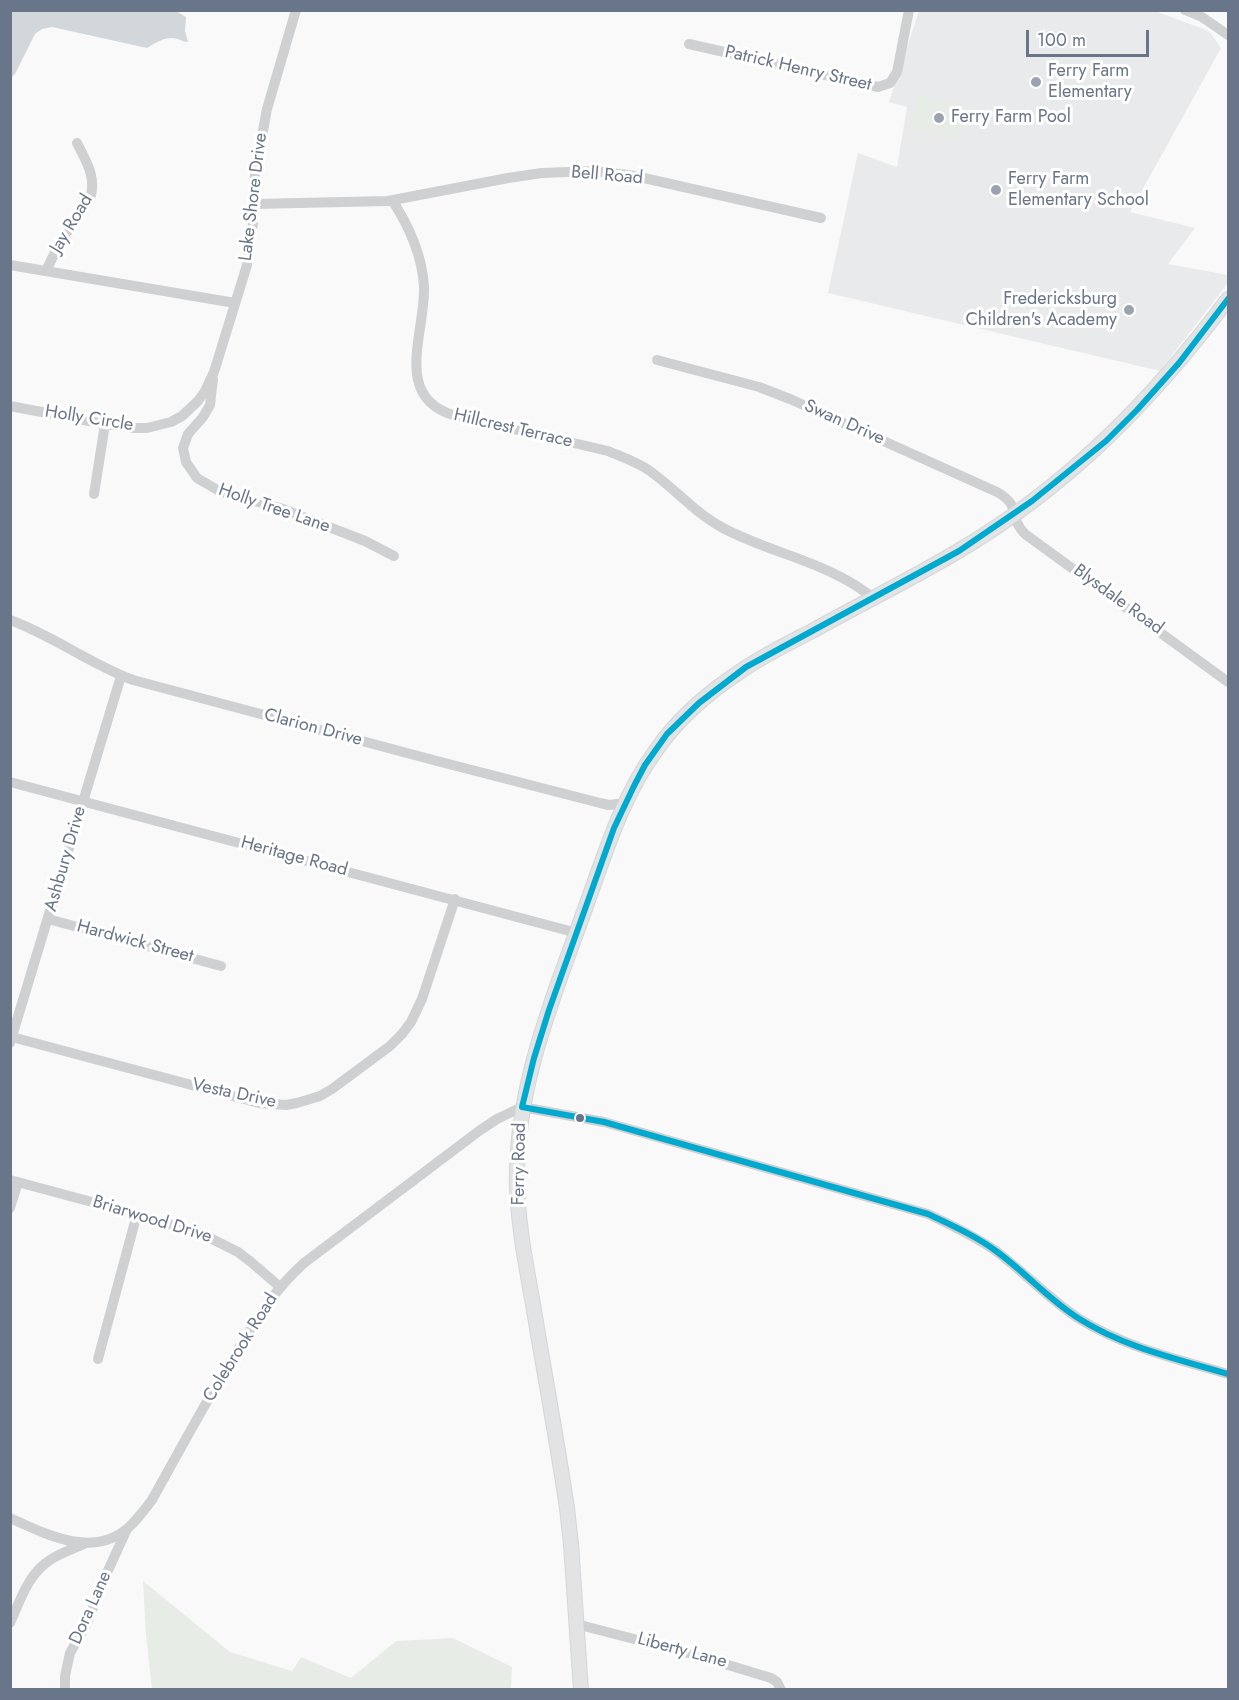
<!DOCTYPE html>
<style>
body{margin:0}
#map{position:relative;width:1239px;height:1700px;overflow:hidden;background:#f9f9f9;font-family:Jost,sans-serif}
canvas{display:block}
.frame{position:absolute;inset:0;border:12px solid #697588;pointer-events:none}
.scale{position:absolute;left:1026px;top:30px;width:123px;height:27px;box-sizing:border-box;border:3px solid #697588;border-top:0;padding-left:8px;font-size:18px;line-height:21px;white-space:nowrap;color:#697588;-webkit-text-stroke:4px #fff;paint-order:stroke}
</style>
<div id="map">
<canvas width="1239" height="1700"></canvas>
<div class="frame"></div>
<div class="scale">100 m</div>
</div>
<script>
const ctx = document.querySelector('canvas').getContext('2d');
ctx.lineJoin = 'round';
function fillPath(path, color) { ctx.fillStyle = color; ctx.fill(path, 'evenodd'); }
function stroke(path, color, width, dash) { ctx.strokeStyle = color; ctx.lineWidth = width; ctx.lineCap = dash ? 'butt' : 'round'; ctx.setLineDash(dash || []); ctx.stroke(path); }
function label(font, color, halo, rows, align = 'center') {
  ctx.font = font + ' Jost,sans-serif'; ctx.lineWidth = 6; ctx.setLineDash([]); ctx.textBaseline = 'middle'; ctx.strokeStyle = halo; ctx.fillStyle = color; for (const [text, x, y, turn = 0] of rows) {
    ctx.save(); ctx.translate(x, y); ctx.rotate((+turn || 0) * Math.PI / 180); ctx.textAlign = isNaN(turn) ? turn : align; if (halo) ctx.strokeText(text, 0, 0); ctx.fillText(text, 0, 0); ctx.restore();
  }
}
const built = new Path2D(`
 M919 11H1155L1209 31 1221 48 1130 212 1195 228 1168 264 1228 275V283L1160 371 828 293 858 153 897 167 907 107 889 102Z`);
const green = new Path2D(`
 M918 95 967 106 960 140 910 130Z
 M143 1581 230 1652 292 1671 301 1657 351 1678 396 1641 453 1638 512 1667 511 1689H152L146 1636Z`);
const water = new Path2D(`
 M176 11 186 17 185 31 188 42C183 42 178 38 172 38 163 38 155 43 147 48L52 27 42 29 35 34 15 74 11 78V11Z`);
const minor = new Path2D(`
 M1185 10 1202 17 1228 35
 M689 44 878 87 890 83 897 72 909 10
 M392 200C409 226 422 255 424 286 426 331 392 396 453 415L608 451C622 457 637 462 650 471 675 489 695 513 723 528 772 554 829 562 873 598
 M254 204 388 201 508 178 542 173 595 171 635 176 821 218
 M10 265 235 303
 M46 271 59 244 90 199C97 177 86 161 77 143
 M657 360 759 387 790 399 997 492C1022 506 1008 517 1025 534L1228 682
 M213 379 210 405 203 417 188 434 183 448 186 462 197 478 221 492 280 508 365 541 394 556
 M10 406 105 424 135 428H147L171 422 182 416 198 401 205 391 214 372 247 265 253 223 255 174 267 109 296 10
 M94 494 105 424
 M10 620C54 636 90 664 133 680L437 761 600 803 609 805 626 803
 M10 782 577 933
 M48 919 221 966
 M12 1037 259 1103 286 1105 297 1103 320 1096 332 1089 390 1046 402 1034 411 1022 422 999 455 899
 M10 1043 121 676
 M10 1180 103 1205 200 1233 238 1252 251 1262 280 1287
 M10 1208 18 1182
 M98 1359 137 1214
 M10 1518C46 1534 92 1559 128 1528 137 1520 144 1510 152 1500 178 1453 204 1405 232 1359 255 1322 271 1293 304 1263L479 1131 497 1119 522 1107 604 1122 928 1214C951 1225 975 1236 996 1251 1025 1273 1048 1298 1078 1318 1124 1347 1177 1359 1228 1374
 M10 1623C20 1601 28 1574 50 1560 60 1553 73 1549 84 1544
 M576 1624 692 1654 771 1678 777 1682 781 1690
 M65 1690V1676L70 1653 87 1623 105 1577 127 1529`);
const major = new Path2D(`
 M581 1690 571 1544 567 1508C557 1440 544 1372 533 1304 526 1266 519 1228 517 1190 514 1090 552 1001 585 909 605 854 622 796 657 749 679 717 709 692 741 671 764 655 789 643 814 630 861 604 909 580 955 553 1066 488 1152 401 1228 299`);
const bus1 = new Path2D(`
 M1228 299 1179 363 1137 410 1106 441 1032 501 959 551 746 667 699 703 667 734 645 765 634 786 614 828 549 1010 534 1058 522 1107 604 1122 928 1214C951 1225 976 1236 996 1251 1025 1272 1048 1299 1078 1318 1123 1347 1177 1359 1228 1374`);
const markers = [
 [1036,82,6,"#9ba3b0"],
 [939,118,6,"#9ba3b0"],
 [996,190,6,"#9ba3b0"],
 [1129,310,6,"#9ba3b0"],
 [580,1118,5,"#697588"]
];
const streetNames = [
 ["Patrick Henry Street",798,69,13],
 ["Bell Road",607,176,5],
 ["Lake Shore Drive",254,197,-83],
 ["Jay Road",72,224,-59],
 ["Holly Circle",89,419,9],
 ["Swan Drive",844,423,24],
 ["Hillcrest Terrace",513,429,13],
 ["Holly Tree Lane",274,509,19],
 ["Blysdale Road",1118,600,36],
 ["Clarion Drive",313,728,15],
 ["Heritage Road",294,857,15],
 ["Ashbury Drive",66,859,-74],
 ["Hardwick Street",135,942,15],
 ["Vesta Drive",234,1094,12],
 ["Ferry Road",520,1164,-89],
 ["Briarwood Drive",152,1220,17],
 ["Colebrook Road",241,1348,-58],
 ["Dora Lane",91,1608,-66],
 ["Liberty Lane",682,1651,15]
];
const poiNames = [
 ["Ferry Farm",1048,72],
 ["Elementary",1048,93],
 ["Ferry Farm Pool",951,118],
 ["Ferry Farm",1008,180],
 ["Elementary School",1008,201],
 ["Fredericksburg",1117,300,"right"],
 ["Children's Academy",1117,321,"right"]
];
fillPath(built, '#e9eaeb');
fillPath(green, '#e8ece7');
fillPath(water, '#d2d7db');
stroke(major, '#d5d6d7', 16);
stroke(minor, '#cfd0d2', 10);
stroke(major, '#e2e3e4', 14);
stroke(bus1, '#00a9ce', 6);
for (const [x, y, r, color] of markers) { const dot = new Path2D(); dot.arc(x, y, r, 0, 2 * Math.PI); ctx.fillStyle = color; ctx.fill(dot); stroke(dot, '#fff', 2); }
label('18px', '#697588', '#fff', streetNames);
label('18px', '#697588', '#fff', poiNames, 'left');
</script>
